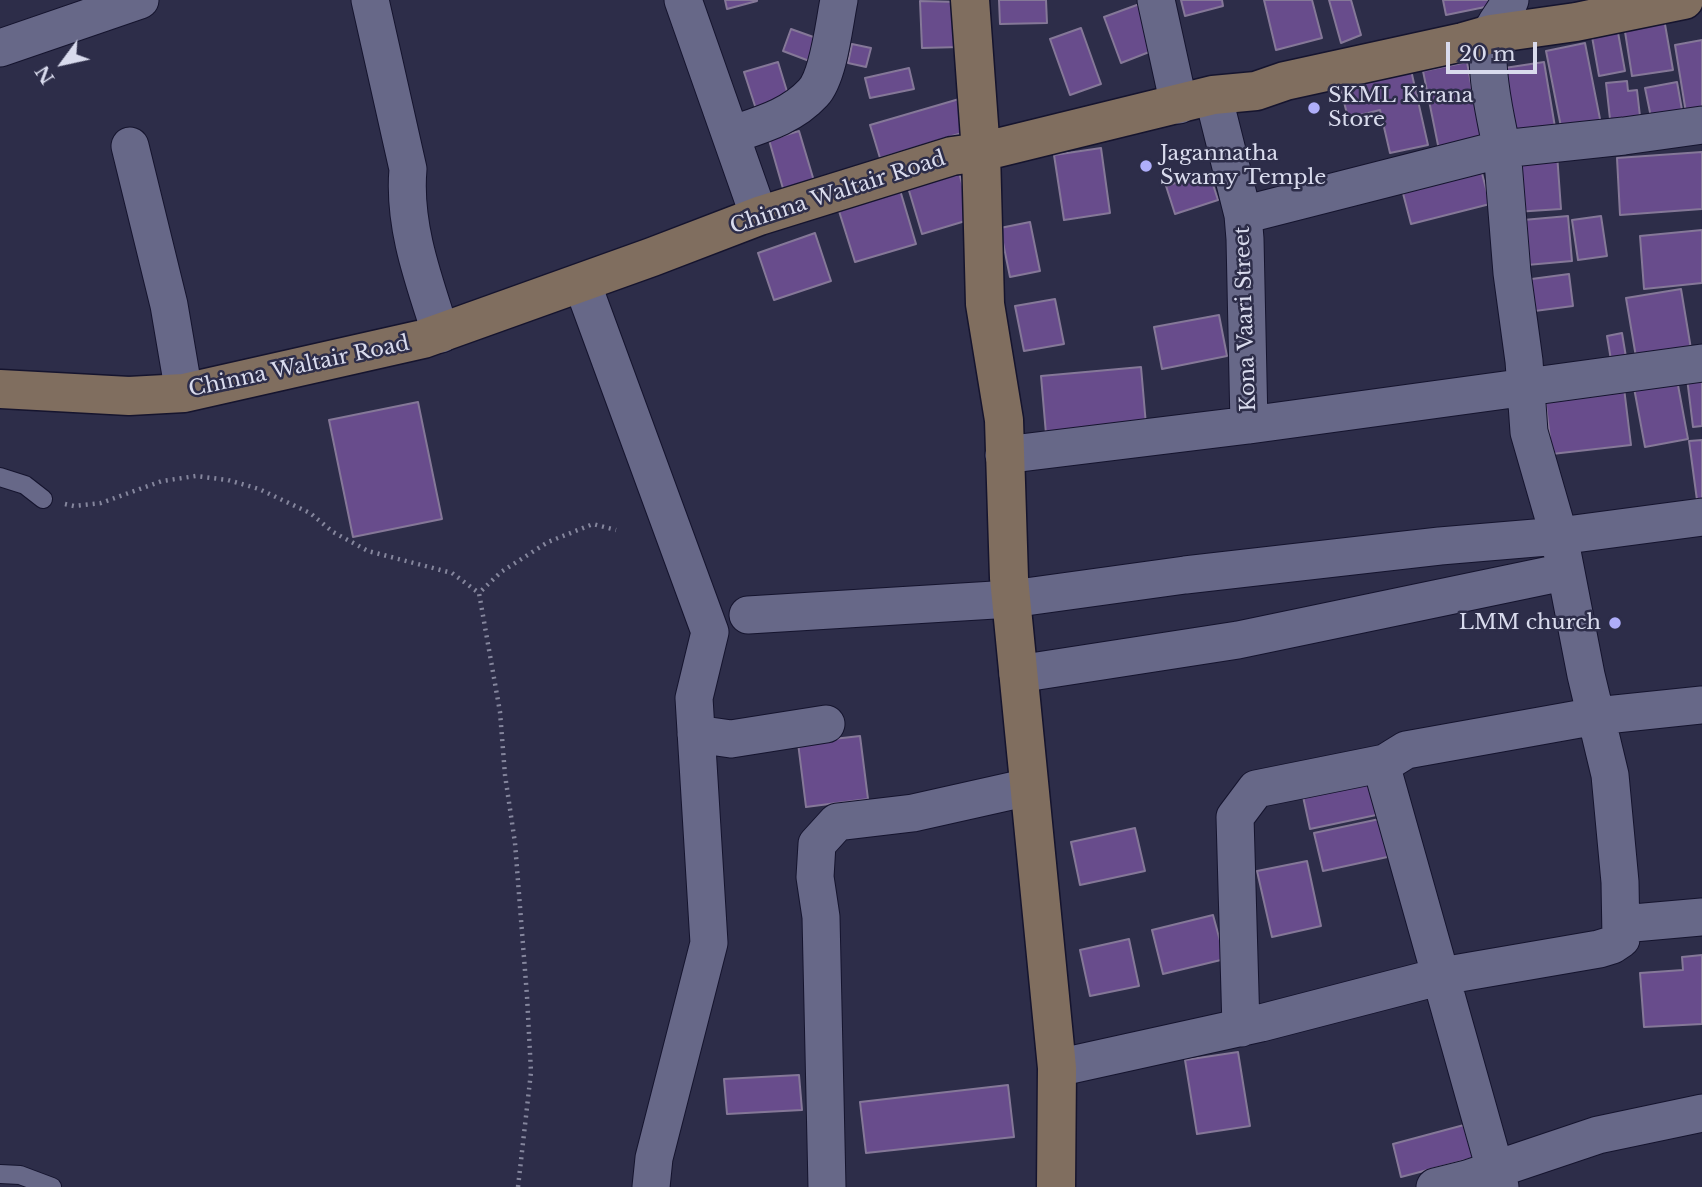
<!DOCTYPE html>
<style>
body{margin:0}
#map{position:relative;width:1702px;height:1187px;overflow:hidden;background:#2d2d49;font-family:"Libre Baskerville",serif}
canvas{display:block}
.north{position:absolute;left:28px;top:28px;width:70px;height:70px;-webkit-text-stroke:5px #2d2d49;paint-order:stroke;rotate:237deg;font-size:19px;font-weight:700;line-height:28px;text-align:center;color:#d9dbed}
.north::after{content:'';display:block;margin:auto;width:24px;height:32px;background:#d9dbed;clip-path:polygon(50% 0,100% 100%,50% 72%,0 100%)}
.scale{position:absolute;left:1446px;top:42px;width:91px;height:32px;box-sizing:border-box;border:4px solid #d9dbed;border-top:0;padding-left:9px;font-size:21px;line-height:24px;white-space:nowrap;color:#d9dbed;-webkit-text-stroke:5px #2d2d49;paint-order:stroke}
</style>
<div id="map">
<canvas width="1702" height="1187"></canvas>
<div class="north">N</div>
<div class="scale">20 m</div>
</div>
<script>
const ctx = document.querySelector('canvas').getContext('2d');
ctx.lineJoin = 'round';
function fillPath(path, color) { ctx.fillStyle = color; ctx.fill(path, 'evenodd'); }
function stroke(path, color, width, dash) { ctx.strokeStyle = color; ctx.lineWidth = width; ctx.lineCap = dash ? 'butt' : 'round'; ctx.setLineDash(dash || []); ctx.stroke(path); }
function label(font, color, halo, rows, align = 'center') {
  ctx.font = font + ' "Libre Baskerville",serif'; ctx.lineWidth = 5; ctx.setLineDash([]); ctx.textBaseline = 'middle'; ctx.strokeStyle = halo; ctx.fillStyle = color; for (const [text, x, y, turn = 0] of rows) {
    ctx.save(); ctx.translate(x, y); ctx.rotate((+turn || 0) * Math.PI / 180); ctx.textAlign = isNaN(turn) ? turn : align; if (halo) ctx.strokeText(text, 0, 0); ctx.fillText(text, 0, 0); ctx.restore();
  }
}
const building = new Path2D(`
 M725 0H757V1L727 9Z
 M999 0H1046L1047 23 1000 24Z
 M1181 0H1222L1223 6 1185 16Z
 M1264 0H1312L1322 38 1276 50Z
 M1329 0H1351L1361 35 1341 43Z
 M1443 0H1489L1490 6 1446 15Z
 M920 1 958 2 960 47 922 48Z
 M1145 2 1162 47 1121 63 1104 17Z
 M1663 13 1673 70 1632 76 1623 19Z
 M1617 27 1625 71 1599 76 1591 31Z
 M1081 28 1101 84 1070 95 1050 39Z
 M791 29 819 39 812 62 783 51Z
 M1702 40V116L1687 119 1675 45Z
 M1585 43 1601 124 1562 132 1546 51Z
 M852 44 871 48 866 67 848 63Z
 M778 62 789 98 756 109 744 72Z
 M1467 62 1482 142 1439 150 1423 71Z
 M1544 62 1555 127 1509 135 1498 69Z
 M909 68 914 89 870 98 865 78Z
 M1411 70 1428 145 1390 153 1380 110 1348 118 1340 86Z
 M1627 81 1628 91 1637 90 1641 125 1611 128 1606 83Z
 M1677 82 1684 121 1653 127 1645 88Z
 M966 97 975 129 880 158 870 125Z
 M799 131 817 191 786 199 769 140Z
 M1101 148 1110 213 1064 220 1054 155Z
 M1702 152V209L1620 215 1617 158Z
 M1557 154 1561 209 1515 212 1512 156Z
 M1478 158 1490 204 1411 224 1399 178Z
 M958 169 972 219 922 234 907 184Z
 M1209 172 1218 200 1175 214 1166 186Z
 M900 190 916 244 855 262 838 208Z
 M1568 216 1572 261 1527 265 1523 220Z
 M1601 216 1607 256 1578 260 1572 220Z
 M1030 222 1040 271 1010 277 1000 228Z
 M1702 230V283L1644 289 1640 236Z
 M815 233 831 281 774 300 758 253Z
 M1569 274 1573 306 1527 312 1524 280Z
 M1681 289 1692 355 1637 363 1626 298Z
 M1055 299 1064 344 1024 351 1015 306Z
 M1219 315 1227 356 1162 369 1154 327Z
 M1622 333 1627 363 1612 366 1607 336Z
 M1141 367 1146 425 1046 434 1041 376Z
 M1702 368V426L1693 427 1686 370Z
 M1675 369 1688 439 1645 447 1632 377Z
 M1623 380 1631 445 1552 454 1544 390Z
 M418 402 442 519 353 537 329 420Z
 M1702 440V500H1697L1689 441Z
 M860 736 868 799 806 807 798 743Z
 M1371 773 1381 814 1310 829 1301 787Z
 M1384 818 1392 856 1323 871 1314 833Z
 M1135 828 1145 871 1080 885 1071 842Z
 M1307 861 1321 926 1272 937 1257 871Z
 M1213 915 1225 959 1163 974 1152 930Z
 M1129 939 1139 986 1090 996 1080 950Z
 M1702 955V1024L1644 1027 1640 973 1683 970 1682 957Z
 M1238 1052 1250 1126 1197 1134 1185 1060Z
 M799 1075 802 1110 727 1114 724 1079Z
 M1008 1085 1014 1137 866 1153 860 1102Z
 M1464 1125 1473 1158 1401 1177 1393 1144Z`);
const path = new Path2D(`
 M65 504 74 506 101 503 162 481 196 476 228 480 259 489 310 513 333 532 368 551 452 573 479 593
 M518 1187 531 1072 527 996 515 843 505 775 500 712 479 593 501 572 548 542 593 524 616 530`);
const lane = new Path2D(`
 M0 477 25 485 43 499
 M0 1174 20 1175 52 1187`);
const street = new Path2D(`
 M370 0 408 169C403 226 424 281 441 334
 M683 0 759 216
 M1156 0 1179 105
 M0 48 140 0
 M731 135C760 125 791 117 813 93 829 76 834 24 839 0
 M130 146 169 305 184 393
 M1243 215 1502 149C1496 122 1482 59 1491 34 1495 22 1506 12 1510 0
 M582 283 710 632 694 698 709 943 654 1158 651 1187
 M1249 425 1702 363
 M1004 455 1249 425 1245 239 1243 215 1213 95
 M748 615 1011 599 1185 575 1440 546 1559 536 1702 517
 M1018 674 1238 640 1564 572
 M696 734 731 739 826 724
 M1622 924 1702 917
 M1241 1028 1235 817 1256 789 1385 763
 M1057 1068 1261 1023 1442 976 1599 949 1612 945 1621 939 1620 882 1610 775 1586 675 1559 536 1529 432 1524 361 1512 273 1502 149 1624 136 1702 125
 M827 1187 821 917 815 877 817 844 837 822 913 813 1029 787
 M1435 1187 1467 1179 1598 1135 1702 1113
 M1500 1187 1384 775 1385 763 1406 750 1596 716 1702 705`);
const secondary = new Path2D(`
 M970 0 981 152 985 304 1004 420 1009 578 1057 1068 1056 1187
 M0 389 129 396 184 393 423 339 652 257 759 216 952 156 981 152 1213 95 1256 91 1285 81 1463 42 1491 34 1576 22 1684 0`);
const markers = [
 [1314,108,7,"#afaefa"],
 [1146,166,7,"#afaefa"],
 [1615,623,7,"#afaefa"]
];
const poiNames = [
 ["SKML Kirana",1328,96],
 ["Store",1328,120],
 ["Jagannatha",1160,154],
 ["Swamy Temple",1160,178],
 ["LMM church",1601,623,"right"]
];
const streetNames = [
 ["Chinna Waltair Road",838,193,-18],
 ["Kona Vaari Street",1246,319,-92],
 ["Chinna Waltair Road",299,367,-12]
];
fillPath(building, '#684c8c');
stroke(building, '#857898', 2);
stroke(lane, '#15142e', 20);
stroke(street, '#15142e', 39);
stroke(secondary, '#15142e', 41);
stroke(path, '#85869d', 4.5, [2, 5]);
stroke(lane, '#676888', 18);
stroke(street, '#676888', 37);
stroke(secondary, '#806e5f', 38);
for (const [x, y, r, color] of markers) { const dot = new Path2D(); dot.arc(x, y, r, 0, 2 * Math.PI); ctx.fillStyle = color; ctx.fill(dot); stroke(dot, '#2d2d49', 2.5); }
label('21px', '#d9dbed', '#2d2d49', poiNames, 'left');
label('21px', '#d9dbed', '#2d2d49', streetNames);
</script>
